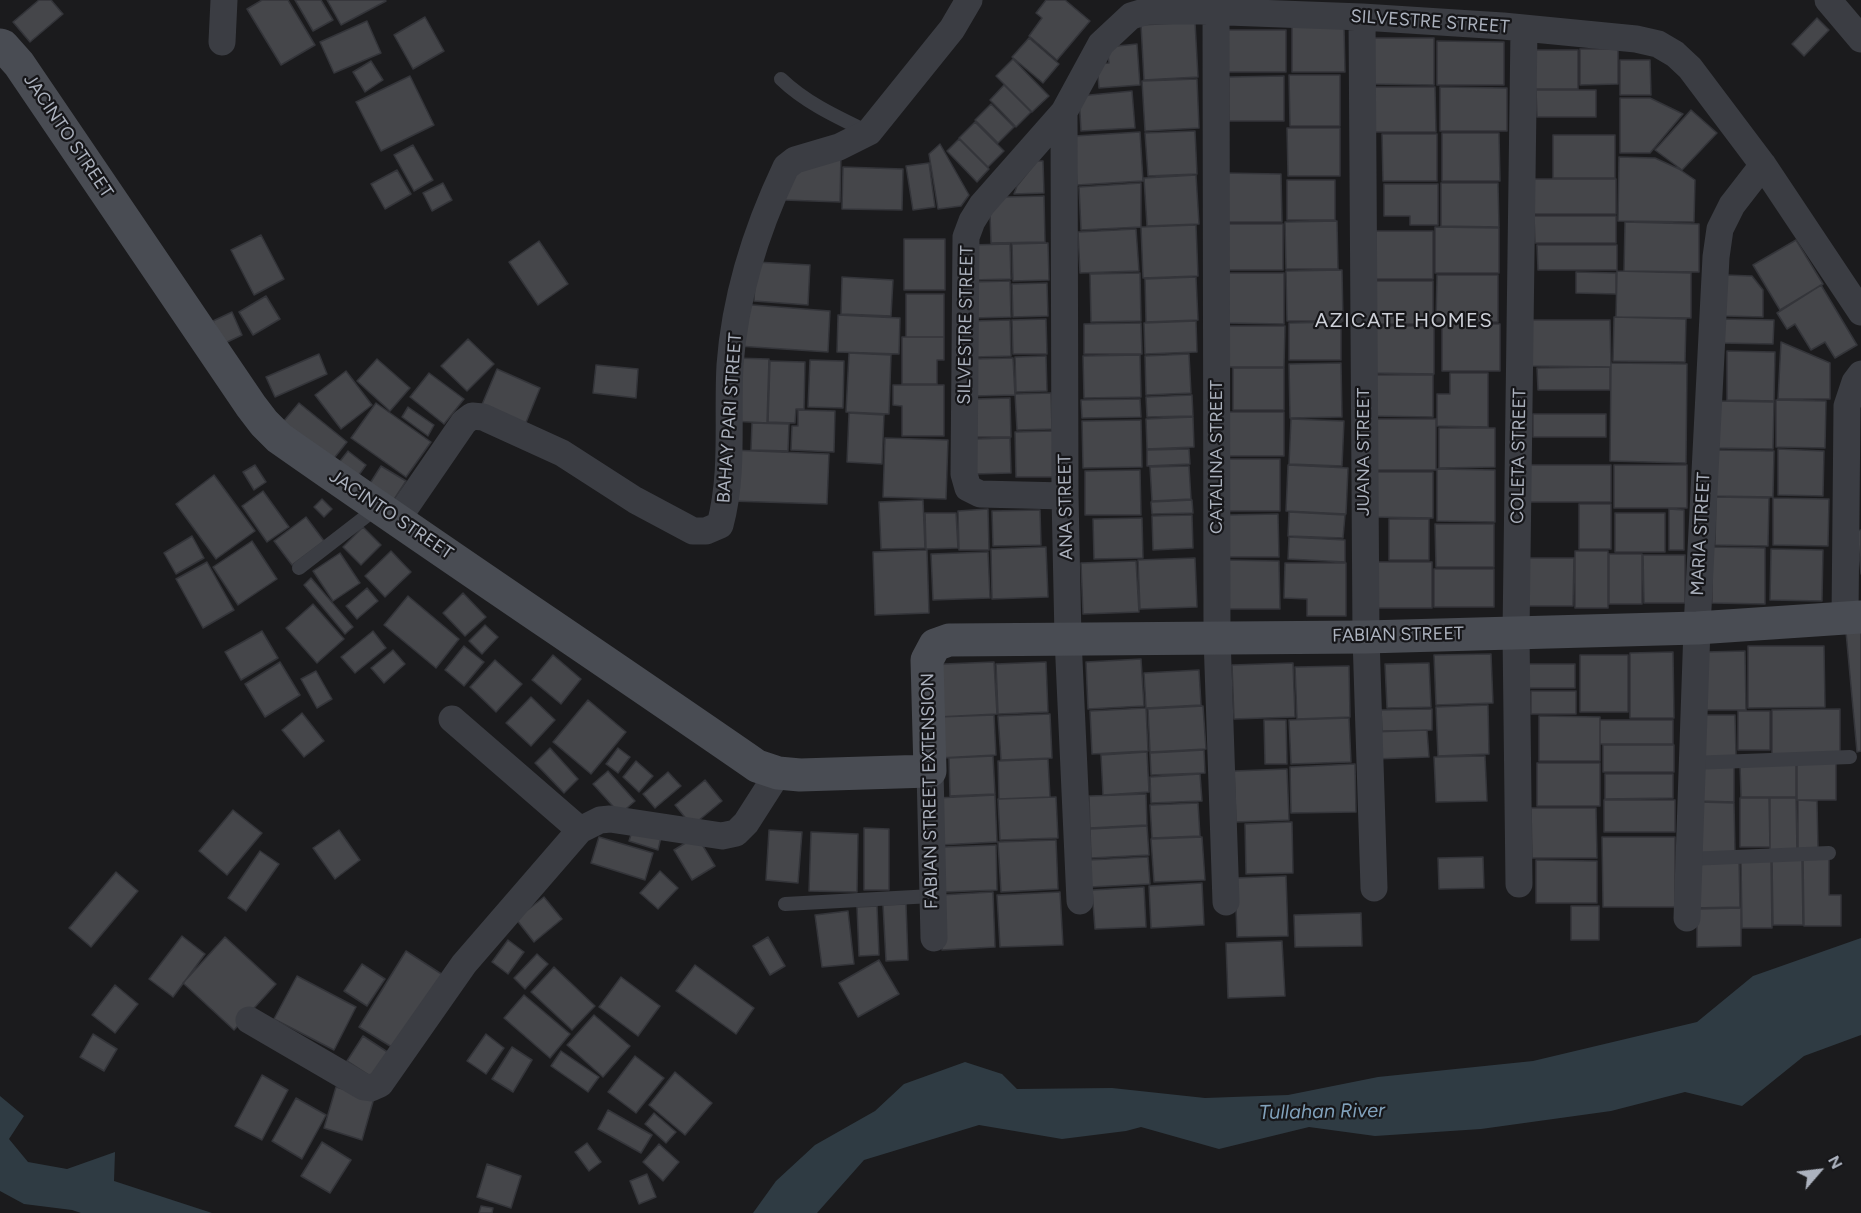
<!DOCTYPE html>
<style>
body{margin:0}
#map{position:relative;width:1861px;height:1213px;overflow:hidden;background:#1b1b1d;font-family:Figtree,sans-serif}
canvas{display:block}
.north{position:absolute;left:1789px;top:1141px;width:60px;height:60px;-webkit-text-stroke:4px #161619;paint-order:stroke;rotate:62deg;font-size:16px;font-weight:700;line-height:24px;text-align:center;color:#acb2be}
.north::after{content:'';display:block;margin:auto;width:21px;height:27px;background:#acb2be;clip-path:polygon(50% 0,100% 100%,50% 72%,0 100%)}
</style>
<div id="map">
<canvas width="1861" height="1213"></canvas>
<div class="north">N</div>
</div>
<script>
const ctx = document.querySelector('canvas').getContext('2d');
ctx.lineJoin = 'round';
function fillPath(path, color) { ctx.fillStyle = color; ctx.fill(path, 'evenodd'); }
function stroke(path, color, width, dash) { ctx.strokeStyle = color; ctx.lineWidth = width; ctx.lineCap = dash ? 'butt' : 'round'; ctx.setLineDash(dash || []); ctx.stroke(path); }
function label(font, color, halo, rows, align = 'center') {
  ctx.font = font + ' Figtree,sans-serif'; ctx.lineWidth = 4.5; ctx.setLineDash([]); ctx.textBaseline = 'middle'; ctx.strokeStyle = halo; ctx.fillStyle = color; for (const [text, x, y, turn = 0] of rows) {
    ctx.save(); ctx.translate(x, y); ctx.rotate((+turn || 0) * Math.PI / 180); ctx.textAlign = isNaN(turn) ? turn : align; if (halo) ctx.strokeText(text, 0, 0); ctx.fillText(text, 0, 0); ctx.restore();
  }
}
const water = new Path2D(`
 M1861 938V1035L1804 1056 1742 1106 1685 1092 1611 1111 1481 1129 1375 1136 1309 1127 1219 1149 1141 1127 1126 1131 1062 1139 979 1125 864 1160 817 1213H753L776 1181 815 1145 875 1111 904 1084 965 1062 1002 1074 1017 1089 1112 1088 1205 1098 1288 1095 1378 1077 1533 1061 1697 1022 1753 976Z
 M0 1096 24 1116 9 1139 28 1162 67 1169 115 1152 114 1181 212 1213H81L72 1210 24 1204 0 1191Z`);
const building = new Path2D(`
 M39 0H51L63 14 30 42 13 22Z
 M262 0H288L315 45 281 65 247 9Z
 M295 0H321L333 20 313 31Z
 M327 0H385L386 1 341 25Z
 M1046 0H1065L1090 21 1057 60 1029 36 1042 18 1036 13Z
 M425 17 444 51 413 69 394 35Z
 M1817 18 1829 30 1804 56 1792 44Z
 M367 21 381 53 334 73 320 42Z
 M1195 22 1198 77 1144 80 1141 25Z
 M1292 26H1344L1345 72H1292Z
 M1220 30H1286V72H1220Z
 M1029 38 1059 64 1043 83 1012 57Z
 M1372 38H1434V85L1372 84Z
 M1437 41 1504 42V85H1437Z
 M1137 44 1140 85 1099 88 1097 64 1109 63 1107 47Z
 M1580 49H1618V84L1580 85Z
 M1535 50H1578V89H1535Z
 M1013 59 1049 96 1032 112 996 76Z
 M1620 60H1650L1651 95H1620Z
 M371 61 383 80 365 92 353 72Z
 M1289 75H1340V126H1290Z
 M410 76 434 125 381 151 356 102Z
 M1284 76V121H1229V77Z
 M1197 79 1199 128 1145 131 1142 81Z
 M1004 85 1031 112 1016 127 990 100Z
 M1372 87H1435L1436 132H1372Z
 M1440 87 1507 88V131H1440Z
 M1536 90H1596V117H1537Z
 M1132 91 1135 128 1081 131 1079 96Z
 M1620 98H1650L1683 114 1650 153H1620Z
 M991 104 1014 127 998 143 975 120Z
 M1691 110 1717 133 1682 170 1655 150Z
 M975 122 1004 151 988 167 959 138Z
 M1287 128H1340V176H1288Z
 M1195 131 1197 174 1148 176 1145 133Z
 M1140 132 1143 181 1077 185 1074 136Z
 M1442 133H1499L1500 181H1442Z
 M1382 134H1437V181H1383Z
 M1553 135H1615V178H1553Z
 M959 139 989 169 977 182 947 151Z
 M940 144 969 195 961 206 938 209 929 154Z
 M413 145 433 180 414 191 394 155Z
 M841 153 840 202 784 200 800 165Z
 M1619 157 1655 158 1679 169 1695 180 1694 222 1618 221Z
 M1037 161H1043L1044 193 1014 194 1017 186Z
 M929 163 935 207 913 210 906 166Z
 M843 167 903 169 902 210 842 209Z
 M397 170 411 194 385 209 371 184Z
 M1223 173 1281 174 1282 222H1223Z
 M1196 175 1199 224 1147 226 1144 178Z
 M1533 179H1616V214H1533Z
 M1287 180H1335V220H1287Z
 M443 183 452 200 432 211 423 193Z
 M1141 183V227L1081 230 1079 187Z
 M1441 183H1498L1499 227 1441 226Z
 M1384 184H1438V225H1410V216H1384Z
 M1044 196 1045 242 991 243 990 214 1004 197Z
 M1534 216H1616V243H1535Z
 M1337 221 1338 269H1286L1285 222Z
 M1625 222 1699 224V272L1624 271Z
 M1223 224H1283V270H1223Z
 M1196 225 1198 276 1143 278 1141 227Z
 M1435 227 1499 228V273H1435Z
 M1136 229 1139 271 1080 273 1078 232Z
 M1376 231H1433V279H1376Z
 M261 235 284 279 254 295 231 250Z
 M904 239H945V290H904Z
 M1796 240 1823 284 1780 310 1753 265Z
 M539 241 568 284 538 305 509 262Z
 M1048 243 1049 280 1013 281 1012 244Z
 M1010 244 1011 279 971 280 969 245Z
 M1537 245H1617V270H1538Z
 M756 262 810 265 808 305 754 301Z
 M1342 270 1343 321H1287L1286 271Z
 M1617 271 1691 273V318L1616 317Z
 M1576 272 1616 273V294L1576 293Z
 M1140 273 1141 321 1091 322 1090 274Z
 M1225 273H1284V324L1225 323Z
 M1437 275H1498V322H1436Z
 M1726 275 1752 276 1763 290V317L1725 316Z
 M842 277 893 280 891 316 841 314Z
 M1196 277 1198 320 1146 322 1145 279Z
 M1010 281 1011 317 973 318 972 282Z
 M1370 281H1433V324H1370Z
 M1047 283 1048 316 1013 317 1012 284Z
 M1821 285 1857 345 1835 358 1825 342 1811 350 1795 324 1787 329 1777 313Z
 M906 294H944V337H906Z
 M266 296 280 319 253 335 239 312Z
 M740 304 830 311 828 352 738 346Z
 M232 312 242 335 223 344 213 321Z
 M838 315 900 318 899 354 837 352Z
 M1614 317 1686 319 1685 362 1613 361Z
 M1046 319 1047 354H1013L1012 320Z
 M1721 319 1774 320 1773 344 1720 343Z
 M1010 320 1011 356 974 357 973 321Z
 M1532 320H1610L1611 367 1532 366Z
 M1196 321 1197 352 1145 354 1144 323Z
 M1341 322V360H1289V323Z
 M1141 323 1142 354H1084V324Z
 M1442 324H1500V371H1442Z
 M1225 326H1285L1284 367H1225Z
 M1370 326H1434V374L1370 373Z
 M902 337H944V360H937V384H902Z
 M468 339 494 364 467 391 441 366Z
 M1781 342 1830 363V399H1778Z
 M1727 351 1775 352 1774 401 1727 400Z
 M849 353 891 355 889 414 846 412Z
 M319 354 327 374 275 397 266 377Z
 M1189 354 1191 393 1146 395 1145 356Z
 M1140 355 1141 397 1084 398 1083 356Z
 M1046 356 1047 391 1016 392 1015 357Z
 M734 358 769 359 767 423 732 421Z
 M1013 358 1015 395 975 396 974 359Z
 M377 359 410 388 390 411 357 381Z
 M810 360 844 361 843 408 808 407Z
 M770 361 805 362 804 409H796L795 423 768 422Z
 M1341 363 1342 417 1290 418 1289 364Z
 M1611 363 1687 364 1686 463 1610 461Z
 M596 365 638 369 636 398 593 393Z
 M1610 367V390H1538L1537 368Z
 M1233 368H1284V410H1233Z
 M497 369 540 388 525 425 481 407Z
 M346 371 372 405 341 429 315 395Z
 M429 373 464 399 444 424 410 397Z
 M1450 373H1488V427L1437 426V394H1450Z
 M1371 375H1433V417L1371 416Z
 M893 385H944V436H902V406L893 405Z
 M1051 393 1052 429 1017 430 1015 394Z
 M1192 395 1193 416 1147 417 1146 397Z
 M1010 398 1011 437H975L974 399Z
 M1140 399 1141 417 1082 418 1081 400Z
 M1776 400 1826 401 1825 448 1776 447Z
 M1716 401 1774 402 1773 449 1716 448Z
 M299 403 347 442 331 462 283 422Z
 M376 403 431 442 406 477 351 438Z
 M408 407 434 425 428 436 402 417Z
 M798 410 835 411 834 452 791 450 792 426H798Z
 M1226 412H1284V456H1226Z
 M849 413 884 415 882 464 847 462Z
 M1533 414H1606V437H1533Z
 M1193 417 1194 447 1147 449 1146 419Z
 M1291 419 1344 421 1342 466 1289 464Z
 M1371 419H1436V470H1371Z
 M1141 420 1142 467 1083 468 1082 421Z
 M752 423 789 424 788 451 751 450Z
 M1439 428H1495V467L1439 468Z
 M1053 431 1055 477H1016L1015 432Z
 M885 438 948 440 946 499 883 497Z
 M1010 438 1011 473 975 474 974 439Z
 M1189 449 1190 464 1147 466V450Z
 M1778 449 1824 451 1823 496 1778 495Z
 M731 450 829 454 827 504 730 501Z
 M1714 450 1774 451 1773 497 1713 496Z
 M348 451 366 465 356 479 337 465Z
 M1229 459H1280V511H1229Z
 M255 465 266 482 254 490 243 472Z
 M1288 465 1348 468 1346 514 1286 511Z
 M1527 465H1611V502H1528Z
 M1614 465H1687V508H1614Z
 M381 466 406 481 393 501 369 485Z
 M1189 466 1191 499 1152 501 1150 467Z
 M1437 469 1495 470V522L1437 521Z
 M1140 470 1141 515H1085V471Z
 M1371 472H1433V518L1371 517Z
 M214 475 255 531 216 559 176 504Z
 M263 491 289 527 267 542 242 506Z
 M1716 497 1769 498 1768 546 1715 545Z
 M1773 498 1829 499 1828 546 1773 545Z
 M322 499 332 509 324 517 314 507Z
 M923 500 925 548 881 549 879 502Z
 M1192 500 1193 513 1152 514 1151 502Z
 M1579 504H1611V549H1579Z
 M988 509 989 550H959L958 511Z
 M1669 509 1684 510V550H1669Z
 M1040 510 1041 545 993 546 992 511Z
 M1289 512 1345 515 1343 538 1288 536Z
 M925 513H956L958 548 926 549Z
 M1615 513H1665V552H1615Z
 M1278 514 1279 557H1227V515Z
 M1192 515 1193 548 1153 550 1152 516Z
 M306 517 324 541 292 565 274 541Z
 M1142 518 1143 558 1094 559 1093 519Z
 M1389 519H1429V560H1389Z
 M1435 524H1494V567H1436Z
 M363 527 381 545 361 565 343 547Z
 M1861 530V574L1857 531Z
 M192 536 204 558 176 574 164 553Z
 M1289 537 1345 540V562L1288 559Z
 M252 541 277 579 238 605 213 567Z
 M1046 547 1048 597 992 599 991 549Z
 M1712 547 1765 548V604L1712 603Z
 M1771 549 1823 550 1822 601 1770 600Z
 M927 550 929 613 875 615 873 552Z
 M391 551 411 572 385 597 365 576Z
 M1575 551H1608V608H1575Z
 M988 552 990 598 933 600 931 554Z
 M340 553 360 583 333 601 313 571Z
 M1609 554H1642V604H1609Z
 M1643 555H1685V603H1644Z
 M1195 558 1197 607 1140 609 1138 560Z
 M1527 558H1574L1573 606H1527Z
 M1225 560 1279 561 1280 609H1225Z
 M1136 561 1139 612 1083 614 1081 563Z
 M207 562 234 610 203 628 176 579Z
 M1370 562H1432V608H1371Z
 M1285 563H1346V616H1307V599L1284 598Z
 M1434 569H1494V607H1434Z
 M311 578 353 627 345 634 304 585Z
 M367 588 378 601 357 619 346 606Z
 M463 593 486 617 465 636 443 613Z
 M408 596 459 639 436 668 384 625Z
 M313 604 344 639 317 663 286 628Z
 M485 625 498 637 482 654 469 641Z
 M262 631 278 658 241 680 225 652Z
 M373 631 386 648 355 673 341 657Z
 M1861 631V751L1857 752 1846 632Z
 M464 646 484 662 464 686 445 670Z
 M1748 646H1824L1825 707 1748 708Z
 M393 650 405 664 384 683 371 668Z
 M1745 651 1746 710H1704V652Z
 M1673 652 1674 718H1630V653Z
 M1491 654 1493 703 1436 705 1434 655Z
 M553 655 581 679 561 704 532 680Z
 M1580 655H1628V712H1580Z
 M1141 659 1144 706 1088 709 1086 662Z
 M495 660 522 684 496 712 470 687Z
 M280 662 300 695 265 717 245 684Z
 M994 662 997 714 938 717 939 666 944 664Z
 M1046 662 1048 712 998 714 996 664Z
 M1293 663 1295 717 1234 719 1232 665Z
 M1429 663 1431 707 1387 708 1385 664Z
 M1526 664H1575V688H1526Z
 M1349 666 1350 717 1297 719 1295 667Z
 M1199 670 1201 705 1146 708 1144 673Z
 M316 671 332 699 317 708 301 679Z
 M1531 691H1576V714H1531Z
 M531 697 555 720 531 746 506 723Z
 M588 700 626 732 591 774 553 742Z
 M1488 705 1489 754 1438 756 1436 707Z
 M1203 706 1206 749 1150 752 1148 709Z
 M1146 708 1148 751 1092 754 1090 711Z
 M1432 709V730L1382 731 1381 710Z
 M1840 709V754L1772 755V710Z
 M1738 711H1770V750H1738Z
 M302 713 324 741 304 757 282 730Z
 M1050 714 1052 758 1001 760 998 716Z
 M994 715 996 755 939 758 937 717Z
 M1701 715H1735L1736 756 1702 757Z
 M1539 716 1600 717V761H1539Z
 M1349 718 1351 762 1291 764 1289 720Z
 M1264 720H1286L1287 764H1265Z
 M1600 720H1673V744H1600Z
 M1427 730 1429 757 1374 759 1373 732Z
 M1603 745H1674V772H1603Z
 M550 748 578 779 564 793 535 763Z
 M618 748 630 757 618 773 606 764Z
 M1204 750 1205 773 1151 775 1150 753Z
 M1147 752 1149 792 1103 795 1101 755Z
 M993 756 995 794 950 796 949 758Z
 M1485 756 1487 801 1436 802 1434 757Z
 M1048 759 1050 797 999 799 998 761Z
 M636 761 653 776 639 792 623 777Z
 M1797 762H1836V800H1797Z
 M1537 763H1600V806H1537Z
 M1355 764 1356 812 1291 813 1290 767Z
 M1796 764V797H1741L1740 765Z
 M1698 767H1734V802L1698 801Z
 M1287 769 1289 820 1236 822 1234 771Z
 M608 771 635 801 620 814 593 784Z
 M668 772 681 786 655 808 643 794Z
 M1200 774 1202 801 1151 803 1150 777Z
 M1605 774H1673V798L1605 799Z
 M705 780 722 801 692 826 675 805Z
 M1146 794 1147 825 1090 828 1089 796Z
 M995 795 997 842 939 845 937 798Z
 M1056 797 1058 838 1000 840 998 799Z
 M1740 798H1769L1770 847H1740Z
 M1770 798H1796L1797 850H1770Z
 M1604 800H1675V832H1604Z
 M1798 800 1817 801 1818 849 1798 850Z
 M1700 802 1734 803 1735 852 1700 853Z
 M1198 803 1200 836 1152 838 1150 805Z
 M1531 808H1596L1597 858H1532Z
 M233 810 262 833 227 875 199 851Z
 M1292 822 1293 873 1246 874 1245 824Z
 M634 825 662 833 658 850 629 841Z
 M1147 826 1149 855 1091 858 1090 829Z
 M864 828 889 829V890H864Z
 M339 830 360 860 335 879 313 848Z
 M769 830 802 832 798 883 766 880Z
 M811 832 858 834 857 892 809 891Z
 M697 836 715 866 692 880 674 850Z
 M599 837 653 853 645 880 591 863Z
 M1202 837 1205 880 1154 882 1151 839Z
 M1602 837H1675V907H1603Z
 M1056 840 1058 889 1001 892 998 842Z
 M996 845 997 890 944 892 942 847Z
 M260 851 279 864 246 911 228 898Z
 M1148 857 1150 884 1090 887 1089 860Z
 M1483 857 1484 888 1439 889 1438 858Z
 M1693 859H1739L1740 907 1693 908Z
 M1803 859H1829V895H1841V926H1804Z
 M1536 860 1597 861V903H1536Z
 M1772 860H1802L1803 925H1773Z
 M1741 861H1771L1772 928H1742Z
 M660 871 678 888 658 909 640 893Z
 M116 872 138 891 91 947 69 928Z
 M1286 876 1288 936 1237 937 1235 878Z
 M1202 883 1204 925 1151 928 1149 886Z
 M1144 887 1146 927 1095 929 1092 890Z
 M993 892 995 947 942 950 940 895Z
 M1060 892 1063 945 1000 947 997 895Z
 M544 897 562 919 534 942 516 919Z
 M906 904 908 960 886 961 883 905Z
 M877 906 879 955 859 956 857 907Z
 M1571 906H1599V940H1571Z
 M1741 908V946L1697 947V909Z
 M848 911 854 964 822 967 815 915Z
 M1361 913 1362 946 1295 947 1294 915Z
 M182 936 205 954 173 997 149 979Z
 M225 937 276 984 234 1030 183 983Z
 M768 937 785 966 770 975 753 946Z
 M508 940 524 952 508 974 492 962Z
 M1282 941 1285 996 1228 998 1226 943Z
 M406 951 446 977 400 1052 359 1027Z
 M537 954 548 964 525 989 514 978Z
 M879 960 899 994 858 1017 839 983Z
 M362 964 385 979 367 1006 344 991Z
 M695 965 754 1008 736 1034 676 991Z
 M554 967 595 1006 572 1030 531 992Z
 M297 976 356 1007 334 1050 274 1019Z
 M621 977 660 1006 638 1036 599 1007Z
 M115 985 138 1004 115 1033 92 1015Z
 M524 995 570 1034 550 1058 504 1018Z
 M594 1015 630 1046 603 1077 567 1045Z
 M93 1034 117 1049 104 1071 80 1057Z
 M486 1034 504 1048 486 1074 467 1061Z
 M363 1036 389 1053 373 1078 347 1061Z
 M512 1047 532 1060 513 1092 492 1079Z
 M561 1051 599 1077 588 1092 551 1066Z
 M635 1056 664 1078 636 1113 608 1092Z
 M675 1072 712 1103 685 1135 649 1105Z
 M262 1075 288 1090 262 1140 235 1126Z
 M336 1087 374 1098 362 1140 324 1128Z
 M296 1098 326 1115 302 1159 272 1141Z
 M608 1110 652 1135 641 1153 598 1129Z
 M654 1113 676 1132 666 1143 645 1124Z
 M322 1142 351 1160 330 1193 301 1176Z
 M587 1143 601 1162 589 1171 575 1152Z
 M659 1144 679 1162 663 1181 643 1162Z
 M487 1164 521 1176 511 1208 477 1197Z
 M647 1174 656 1197 639 1204 630 1181Z
 M481 1206 493 1208 492 1213H479Z`);
const lane = new Path2D(`
 M781 79C806 103 837 117 868 132
 M299 568 378 507
 M1691 763 1850 757
 M1688 859 1829 853
 M785 904 932 896`);
const street = new Path2D(`
 M1828 0 1861 39
 M1216 11 1217 637 1226 902
 M1362 17 1366 637 1374 888
 M222 42 224 0
 M1064 112 1065 496 1068 638 1080 901
 M1065 496 980 494 968 488 964 474 966 237 972 221 982 205 1064 112 1101 44 1131 16 1147 11H1201L1362 17 1503 26 1636 39 1658 44 1675 54 1690 68 1763 165 1861 312
 M396 521 464 422 472 416 483 417 562 453 635 500 693 531H706L720 525C734 473 727 417 730 365 735 297 757 228 786 167L795 160 839 147 869 132 952 29 969 0
 M1845 618 1847 406 1855 382 1861 374
 M452 719 580 830
 M930 771 934 938
 M1519 884 1516 633 1524 28
 M1687 918 1697 628 1716 257 1720 229 1732 205 1763 165
 M249 1020 364 1087 371 1088 380 1084 464 964 580 830 600 820 610 819 722 836 736 833 746 823 778 773`);
const secondary = new Path2D(`
 M0 45 3 46 19 64 251 406 264 423 279 438C437 549 598 656 757 766L778 773 800 775 930 771 927 660 935 645 949 640 1366 637 1697 628 1861 617`);
const streetNames = [
 ["SILVESTRE STREET",1430,22,4],
 ["JACINTO STREET",68,136,56],
 ["SILVESTRE STREET",966,325,-89],
 ["BAHAY PARI STREET",730,418,-86],
 ["JUANA STREET",1364,452,-90],
 ["COLETA STREET",1519,456,-89],
 ["CATALINA STREET",1217,457,-90],
 ["ANA STREET",1066,507,-91],
 ["JACINTO STREET",391,515,34],
 ["MARIA STREET",1701,534,-87],
 ["FABIAN STREET",1398,635,-1],
 ["FABIAN STREET EXTENSION",930,791,-91]
];
const neighbourhoodNames = [
 ["AZICATE HOMES",1404,321]
];
const waterNames = [
 ["Tullahan River",1322,1112,-1]
];
fillPath(water, '#2f3b43');
fillPath(building, '#45464a');
stroke(building, '#34353a', 1.5);
stroke(lane, '#3b3d43', 14);
stroke(street, '#3b3d43', 27);
stroke(secondary, '#494c53', 33);
label('18px', '#acb2be', '#161619', streetNames);
ctx.letterSpacing = '1.5px';
label('20px', '#ced1d9', '#161619', neighbourhoodNames);
ctx.letterSpacing = '0px';
label('italic 20px', '#81a1bb', '#161619', waterNames);
</script>
